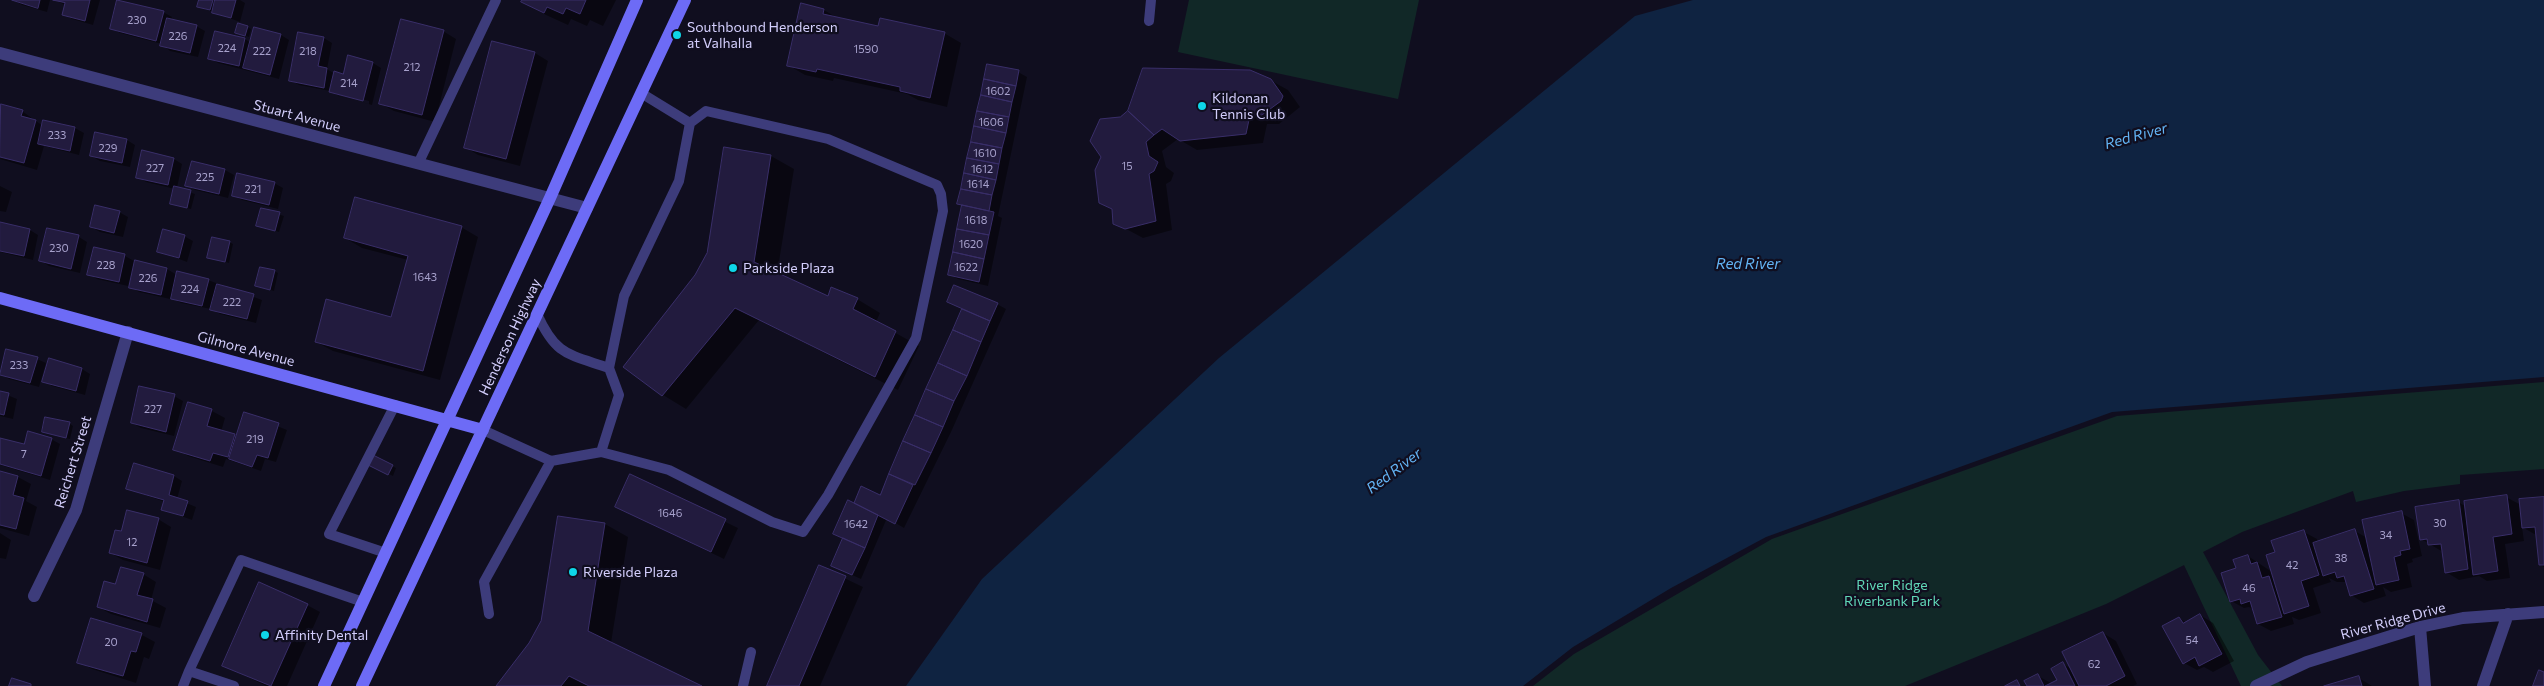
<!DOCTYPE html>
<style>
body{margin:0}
canvas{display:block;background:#100e1f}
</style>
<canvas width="2544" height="686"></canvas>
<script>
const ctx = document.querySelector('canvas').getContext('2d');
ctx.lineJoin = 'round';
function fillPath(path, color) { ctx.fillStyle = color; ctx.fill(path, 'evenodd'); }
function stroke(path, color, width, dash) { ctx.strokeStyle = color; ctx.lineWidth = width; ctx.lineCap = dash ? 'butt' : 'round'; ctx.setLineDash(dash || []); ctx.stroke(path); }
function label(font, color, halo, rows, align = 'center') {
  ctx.font = font + ' Commissioner,sans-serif'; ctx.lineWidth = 4.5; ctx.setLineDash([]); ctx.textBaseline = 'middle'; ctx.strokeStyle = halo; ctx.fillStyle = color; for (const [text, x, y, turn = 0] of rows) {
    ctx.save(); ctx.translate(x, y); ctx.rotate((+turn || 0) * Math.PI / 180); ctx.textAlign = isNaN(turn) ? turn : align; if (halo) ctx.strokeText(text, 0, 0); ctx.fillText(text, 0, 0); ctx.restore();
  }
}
const green = new Path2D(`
 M1189 0H1419L1398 99 1178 52Z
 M2544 382V469L2460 475V484L2404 491 2356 502 2353 491 2242 532 2203 552 2258 655 2282 686H2241L2184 565 2106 604 1905 686H1533L1574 654 1772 539 2117 416Z`);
const water = new Path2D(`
 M1693 0H2544V377L2112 412 1766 537 1671 588 1573 647 1523 686H906L982 579 1219 358 1635 16Z`);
const shadow = new Path2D(`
 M13 0H50L47 12 22 5Z
 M55 0H100L93 25 72 19 63 14 65 5Z
 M118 0 163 12 172 17 171 20 196 26 205 31 198 57 170 51 162 44 120 33 111 28Z
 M200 0H240L245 3 240 22 202 8 198 6Z
 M523 0H616L603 26 590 20 587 26 571 19 568 25 546 15Z
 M802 5 824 10 839 19 879 28 944 33 961 43 947 107 918 100 907 94 834 78 833 81 805 75 788 65Z
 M247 27 251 29 249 37 237 33Z
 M443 31 456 39 435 122 394 111 381 104Z
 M281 35 289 40 279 79 218 63 210 58 245 39 251 43Z
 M324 38 332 43 327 69 335 74 344 75 373 63 381 68 372 105 339 96 330 91 299 85 290 80ZM338 93 369 101V104L338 96Z
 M535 53 548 61 520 166 478 155 465 147Z
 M1018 72 1027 77 998 216 1002 218 988 286 958 279 949 274 964 206 959 204Z
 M1270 80 1288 90 1300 107 1279 124H1267L1263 143 1197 150 1178 139 1162 151 1166 167 1174 173 1171 181 1166 184 1172 230 1143 238 1115 223 1113 210 1100 202 1120 118Z
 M2 106 22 111 43 126 44 121 75 128 84 133 79 155 44 146 37 170 0 159Z
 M127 140 135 145 130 167 100 161 91 156Z
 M771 156 794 169 777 274 829 297 857 299 880 313 876 322 919 346 898 390 759 320 686 409 663 395 625 367 696 275Z
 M174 159 182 164 177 188 195 194 191 209 171 204 175 189 146 182 138 177Z
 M192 162 225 170 234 175 228 198 195 190 187 185Z
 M274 183 283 188 278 209 242 200 233 195Z
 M0 186 12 192 6 212 0 211Z
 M262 209 284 216 279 232 257 225Z
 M119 212 128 217 123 237 100 232 91 227Z
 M0 223 30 230 38 235 33 260 0 252Z
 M461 227 478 237 440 380 333 351 316 342 392 318 408 260 362 248 345 238Z
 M48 230 79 237 87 242 80 273 49 266 41 261Z
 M184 236 193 241 187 262 158 251Z
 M229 242 233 244 229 263 208 257Z
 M94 249 125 256 134 261 128 286 97 279 89 274Z
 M167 269 177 275 208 280 262 300 256 323 220 314 211 309 181 303 170 297V299L139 292 131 287Z
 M274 271 278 273 274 291 256 286Z
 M948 302 997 304 1006 309 951 432 904 528 887 518 861 579 841 570 844 539 881 496 963 309Z
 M37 359 46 363 39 387 9 379 1 374Z
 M82 369 90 374 85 395 52 386 44 381Z
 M0 392 17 399 13 419 0 416Z
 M174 396 183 401 174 436 141 428 132 423Z
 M189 403 212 411 225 418 221 432 237 437 245 413 287 430 276 462 265 459 261 471 226 459 223 467 188 456 175 449Z
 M69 423 73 426 70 439 43 432Z
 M51 439 60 444 50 480 0 465V442L24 446Z
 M371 456 396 468 393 476 371 465Z
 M135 465 174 476 182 481 177 499 196 507 192 520 162 509 165 502 128 489Z
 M0 472 18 477 31 484 26 501 37 507 29 536 0 528Z
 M630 476 738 528 724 559 616 507Z
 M2506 497 2521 505 2544 499V567L2540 565 2536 535 2522 527 2524 541 2505 544 2510 578 2487 581 2479 576 2459 580 2446 572 2443 552 2421 539 2458 502 2465 506Z
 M2401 513 2414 520 2422 556 2412 559 2413 562 2407 564 2412 587 2391 592 2383 587 2386 596 2364 603 2351 595 2347 582H2337L2329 578 2331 582 2313 588 2321 613 2299 620 2292 617 2294 624 2271 631 2258 624 2254 610 2249 607 2244 608 2231 601 2237 569 2248 556 2272 572 2276 553 2304 532 2317 539 2318 543 2355 531 2367 538Z
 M158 519 171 527 160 570 123 560 110 553 122 532Z
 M605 524 628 537 611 643 699 686H497L530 644Z
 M0 533 11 540 6 559 0 558Z
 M819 566 863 587 820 686H768Z
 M143 574 156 582 151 600 166 608 160 628 111 614 98 607 116 586Z
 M307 605 320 612 287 686H266L223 665Z
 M2200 615 2213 623 2234 661 2213 672 2204 667 2197 670 2184 663 2179 618 2187 623Z
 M92 619 142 635 155 642 149 659 144 657 136 683 92 669 79 662Z
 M2103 633 2116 641 2137 684 2133 686H2028L2038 676 2051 683 2059 681 2063 664 2072 669Z
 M2359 678 2372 686H2329Z`);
const building = new Path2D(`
 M12 0H40L38 8Z
 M53 0H90L85 21 62 15 65 3Z
 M117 0 164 11 156 41 110 29Z
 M199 0H213L210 10 197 7Z
 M215 0H236L231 18 212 13Z
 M522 0H586L580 14 566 8 563 14 547 7 544 13 521 2Z
 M801 3 824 9 823 14 878 26 880 18 945 32 930 98 900 91V87L817 69 816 72 787 66Z
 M167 18 197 25 190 53 160 46Z
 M401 19 444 30 422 115 379 104Z
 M238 23 248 26 245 36 235 33Z
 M254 27 281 34 270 75 243 68Z
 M215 31 245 38 239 66 208 59Z
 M298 32 324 37 318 66 327 68 324 88 289 81Z
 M492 41 535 52 506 159 464 148Z
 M348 55 373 62 363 101 329 92 334 71 343 74Z
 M987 64 1019 70 1016 86 984 79Z
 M1143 68 1250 70 1271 79 1283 96 1281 101 1262 115H1250L1246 134 1180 141 1162 129 1154 135 1128 111Z
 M984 79 1016 86 1012 102 981 95Z
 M981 95 1012 102 1009 117 977 111Z
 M1 104 23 110 21 116 36 120 24 163 0 157Z
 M977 111 1009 117 1006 133 974 126Z
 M1128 111 1154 135 1146 142 1149 156 1158 162 1154 171 1149 174 1156 221 1125 229 1113 224 1112 209 1099 203 1095 170 1101 157 1090 141 1100 119 1120 117Z
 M43 120 75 127 70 151 38 144Z
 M974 126 1006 133 1002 148 971 142Z
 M95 132 127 139 122 163 90 156Z
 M971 142 1002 148 999 164 967 158Z
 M724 147 771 155 754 262 828 296 831 287 858 298 853 309 896 331 875 377 735 308 662 396 623 367 695 275 707 253Z
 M142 150 174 158 168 185 136 178Z
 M967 158 999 164 996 180 964 173Z
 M192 161 225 169 219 194 185 186Z
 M237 173 275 182 269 205 232 196Z
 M964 173 996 180 992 195 961 189Z
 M174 186 191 190 187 208 170 204Z
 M961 189 992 195 989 211 957 204Z
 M355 197 462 226 423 371 315 342 326 299 391 317 408 256 344 238Z
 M95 205 120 211 114 233 90 227Z
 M962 205 994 212 989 235 957 229Z
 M261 208 280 212 275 231 256 226Z
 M0 222 30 229 24 256 0 251Z
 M47 228 79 235 71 269 39 261Z
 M163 229 185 235 179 258 157 252Z
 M957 229 989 235 984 259 953 252Z
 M212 237 230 241 225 262 207 258Z
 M94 247 125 254 119 282 87 275Z
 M953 252 984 259 979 282 948 275Z
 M135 260 167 268 161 295 129 288Z
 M260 267 275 270 270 290 255 286Z
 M177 271 209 279 202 306 171 299Z
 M217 284 254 294 247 319 210 310Z
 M954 285 998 303 990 321 947 302Z
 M962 309 990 321 981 342 953 330Z
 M953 330 981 342 967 376 938 363Z
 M6 349 38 357 30 383 0 375Z
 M49 358 82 368 76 391 42 382Z
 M938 363 967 376 954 401 926 389Z
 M139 386 175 394 166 432 131 423Z
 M926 389 954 401 943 427 915 415Z
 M0 391 9 393 4 415 0 414Z
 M188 402 212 409 207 426 235 434 228 457 213 453 210 461 173 450Z
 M244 412 279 423 268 458 257 455 252 467 229 459Z
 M915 415 943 427 931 453 903 441Z
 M45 417 70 422 66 438 42 432Z
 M28 431 52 438 41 476 0 464V438L24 444Z
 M903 441 931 453 915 485 889 474Z
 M371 454 393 465 388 475 366 464Z
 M134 463 174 475 169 495 188 501 183 516 161 510 164 500 126 489Z
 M0 471 18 476 13 495 24 498 16 529 0 525Z
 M630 474 726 519 711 552 615 507Z
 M889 474 913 485 895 524 854 503 861 486 880 495Z
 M2507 495 2512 534 2493 537 2498 571 2473 575 2464 501Z
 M2544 497V565H2539L2535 527 2522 528 2519 499Z
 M848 500 878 515 865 548 833 534Z
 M2459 500 2468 569 2445 573 2441 544 2428 545 2427 539 2420 540 2415 507Z
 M127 510 159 518 147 563 109 553 115 530 121 531Z
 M2402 511 2410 549 2400 551 2401 555 2394 557 2399 580 2376 585 2362 520Z
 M558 516 605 523 588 631 702 686H589L569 676 561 686H496L529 643 541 621Z
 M2355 529 2374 589 2350 596 2344 576 2337 578 2335 572 2323 576 2313 543Z
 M2304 530 2319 575 2301 581 2309 606 2284 614 2266 555 2275 552 2271 541Z
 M843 538 865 548 852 575 831 566Z
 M2248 555 2251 564 2257 562 2262 578 2269 576 2282 617 2257 624 2250 601 2241 604 2240 599 2230 602 2221 573 2236 568 2233 560Z
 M819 565 846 576 799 686H767Z
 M121 567 144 573 137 595 153 599 147 622 97 607 104 581 115 584Z
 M259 582 308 604 271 686 222 666Z
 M2200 614 2222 654 2199 666 2195 657 2183 664 2162 626 2179 617 2183 623Z
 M91 618 142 633 136 652 131 651 123 676 77 663Z
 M2103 632 2125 676 2106 686H2079L2062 652Z
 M2063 662 2075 686H2045L2057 680 2051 669Z
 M2539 670 2544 672V686H2533Z
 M2038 674 2044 686H2027L2024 681Z
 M2359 676 2362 686H2324Z
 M12 678 31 684V686H9Z
 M2017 680 2020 686H2005Z`);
const lane = new Path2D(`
 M1149 21 1151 0
 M418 164 496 0
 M537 314C556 356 568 354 609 368
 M483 430 551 461 601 452 619 395 609 368 624 296 679 181 690 123 641 93
 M601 452 669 470 772 522 803 532 828 495 916 338 943 211 941 194 937 185 828 139 706 111 690 123
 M386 553 329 534 395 405
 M489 614 484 582 551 461
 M183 686 189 671
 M234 686 189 671 241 560 363 602
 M743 686 751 652`);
const street = new Path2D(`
 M0 53 587 208
 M34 596 76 510 128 332
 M2420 627 2425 686
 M2256 686 2307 662 2420 627 2463 618 2544 612
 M2483 686 2508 614`);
const secondary = new Path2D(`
 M0 298 483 430
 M324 686 550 198 637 0
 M362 686 685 0`);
const markers = [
 [677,35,5,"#0ed6e8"],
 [1202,106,5,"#0ed6e8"],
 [733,268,5,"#0ed6e8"],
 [573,572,5,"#0ed6e8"],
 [265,635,5,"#0ed6e8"]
];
const numberNames = [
 ["230",137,20],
 ["226",178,36],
 ["224",227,48],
 ["1590",866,49],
 ["222",262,51],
 ["218",308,51],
 ["212",412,67],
 ["214",349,83],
 ["1602",998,91],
 ["1606",991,122],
 ["233",57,135],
 ["229",108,148],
 ["1610",985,153],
 ["15",1127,166],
 ["227",155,168],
 ["1612",982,169],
 ["225",205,177],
 ["1614",978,184],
 ["221",253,189],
 ["1618",976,220],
 ["1620",971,244],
 ["230",59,248],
 ["228",106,265],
 ["1622",966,267],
 ["1643",425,277],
 ["226",148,278],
 ["224",190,289],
 ["222",232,302],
 ["233",19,365],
 ["227",153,409],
 ["219",255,439],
 ["7",24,454],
 ["1646",670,513],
 ["30",2440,523],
 ["1642",856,524],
 ["34",2386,535],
 ["12",132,542],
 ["38",2341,558],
 ["42",2292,565],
 ["46",2249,588],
 ["54",2192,640],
 ["20",111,642],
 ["62",2094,664]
];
const poiNames = [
 ["Southbound Henderson",687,27],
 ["at Valhalla",687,43],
 ["Kildonan",1212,98],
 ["Tennis Club",1212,114],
 ["Parkside Plaza",743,268],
 ["Riverside Plaza",583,572],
 ["Affinity Dental",275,635]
];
const streetNames = [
 ["Stuart Avenue",297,116,15],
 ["Henderson Highway",510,337,-65],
 ["Gilmore Avenue",246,349,15],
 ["Reichert Street",73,462,-73],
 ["River Ridge Drive",2393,621,-15]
];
const parkNames = [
 ["River Ridge",1892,585],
 ["Riverbank Park",1892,601]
];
const waterNames = [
 ["Red River",2136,136,-15],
 ["Red River",1748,264],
 ["Red River",1394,471,-37]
];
fillPath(green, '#112827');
fillPath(water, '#0f2341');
fillPath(shadow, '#0007');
fillPath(building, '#221b3e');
stroke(building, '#392e69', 1);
stroke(lane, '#3d3c7b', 10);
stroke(street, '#3d3c7b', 12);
stroke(secondary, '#6d6bf6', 12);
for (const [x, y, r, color] of markers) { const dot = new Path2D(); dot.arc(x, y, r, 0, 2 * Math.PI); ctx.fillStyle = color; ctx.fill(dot); stroke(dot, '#100e1f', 2); }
label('11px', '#a7a1cc', null, numberNames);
label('14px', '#d3cefc', '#100e1f', poiNames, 'left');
label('14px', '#d3cefc', '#100e1f', streetNames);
label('14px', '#60d7b7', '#100e1f', parkNames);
label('italic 15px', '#63b4f5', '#100e1f', waterNames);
</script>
